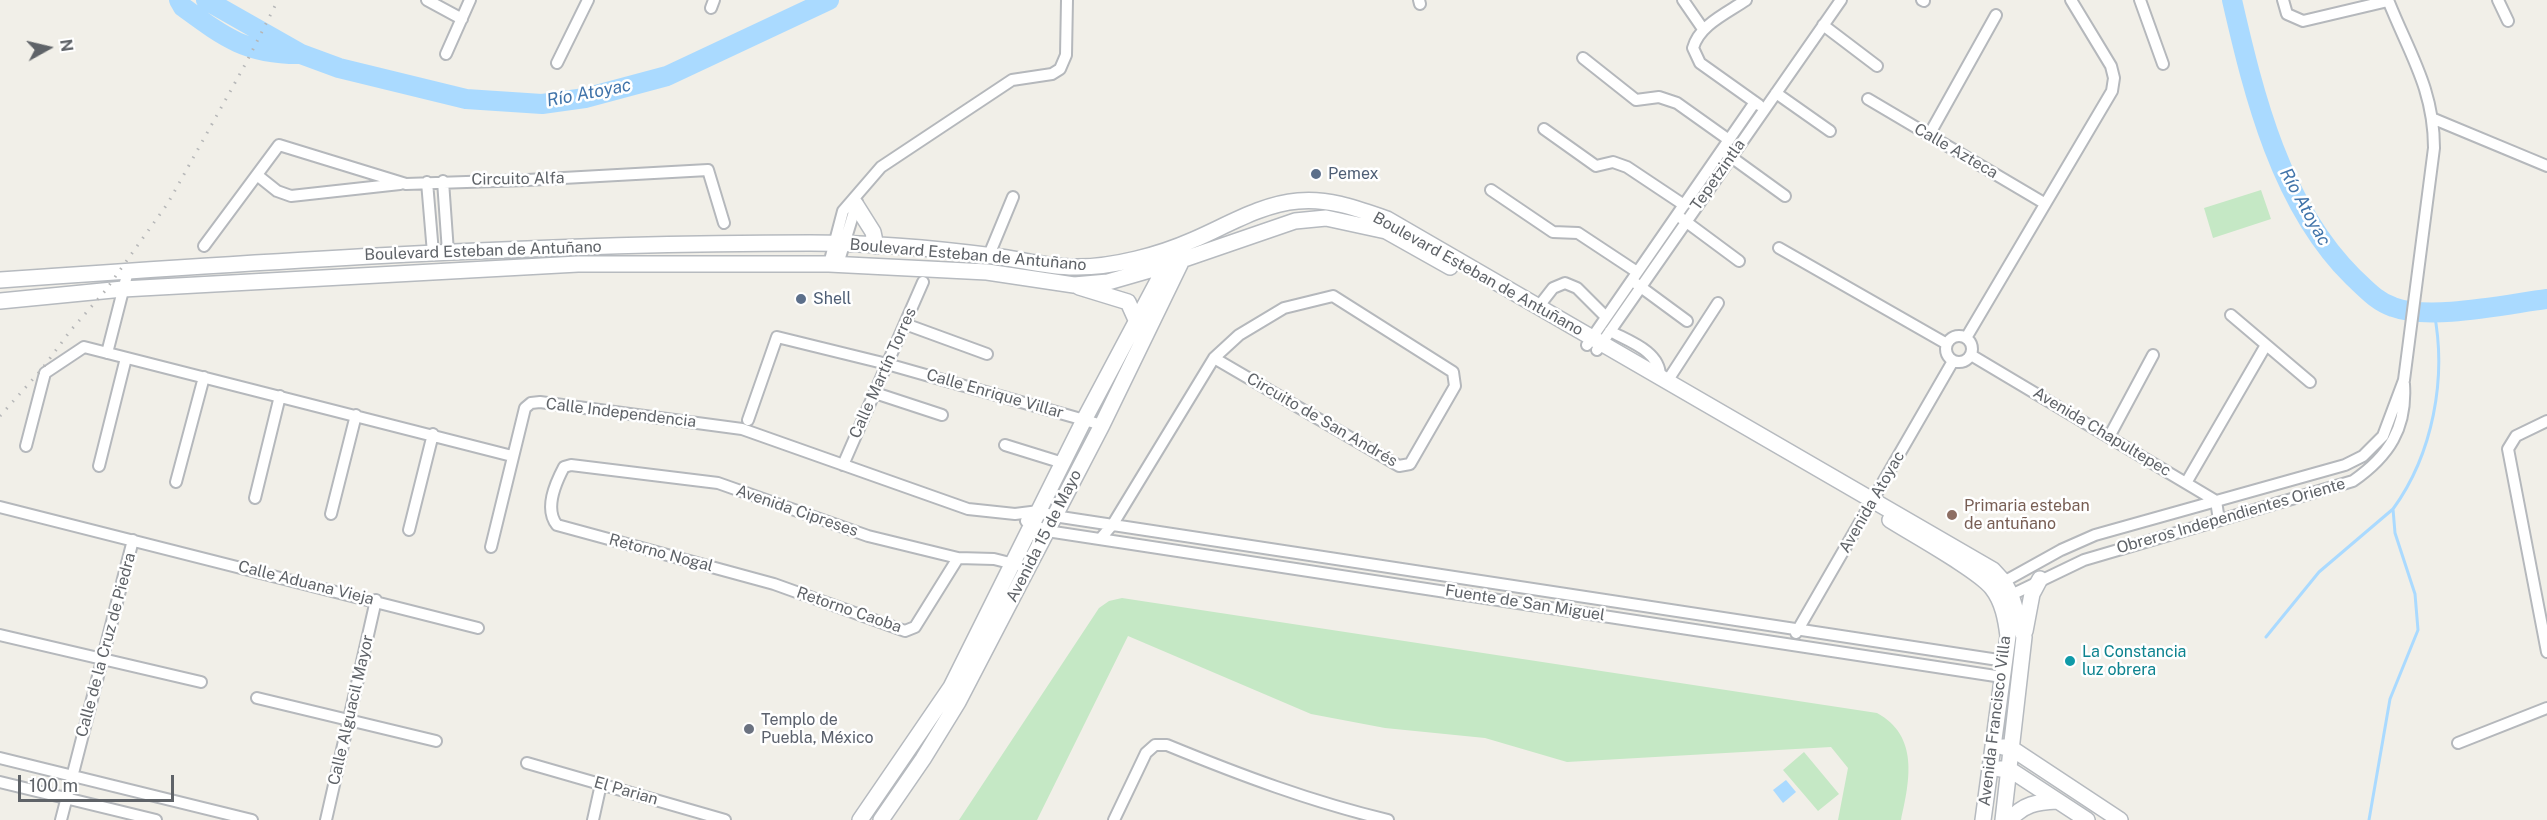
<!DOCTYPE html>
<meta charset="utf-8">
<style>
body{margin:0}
#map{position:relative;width:2547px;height:820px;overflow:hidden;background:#f1efe8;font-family:"Public Sans",sans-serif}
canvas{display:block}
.north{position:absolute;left:18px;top:18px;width:60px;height:60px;-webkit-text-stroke:4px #fff;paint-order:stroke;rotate:82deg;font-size:16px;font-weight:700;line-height:24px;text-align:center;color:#5f6368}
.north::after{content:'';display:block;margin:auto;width:21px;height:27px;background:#5f6368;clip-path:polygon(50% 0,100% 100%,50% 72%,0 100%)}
.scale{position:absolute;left:18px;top:775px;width:156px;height:27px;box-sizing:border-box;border:3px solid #5f6368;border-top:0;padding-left:8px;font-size:18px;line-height:21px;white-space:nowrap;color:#5f6368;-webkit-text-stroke:4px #fff;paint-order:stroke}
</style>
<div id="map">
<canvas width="2547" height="820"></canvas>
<div class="north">N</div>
<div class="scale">100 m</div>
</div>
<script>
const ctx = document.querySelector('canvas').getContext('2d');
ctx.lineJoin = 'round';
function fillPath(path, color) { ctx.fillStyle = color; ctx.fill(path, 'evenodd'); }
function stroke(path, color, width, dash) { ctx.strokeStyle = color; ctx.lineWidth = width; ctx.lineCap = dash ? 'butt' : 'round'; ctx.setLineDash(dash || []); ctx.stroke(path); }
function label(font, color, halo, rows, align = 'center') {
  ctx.font = font + ' "Public Sans",sans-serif'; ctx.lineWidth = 5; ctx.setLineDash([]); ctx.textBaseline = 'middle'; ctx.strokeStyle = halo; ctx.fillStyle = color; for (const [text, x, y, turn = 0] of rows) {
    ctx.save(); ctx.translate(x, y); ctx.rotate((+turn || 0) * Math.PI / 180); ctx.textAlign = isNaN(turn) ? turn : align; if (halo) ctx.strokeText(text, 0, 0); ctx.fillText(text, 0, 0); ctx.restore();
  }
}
const green = new Path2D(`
 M2261 190 2271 219 2213 238 2204 208Z
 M1122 598 1877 713C1919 736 1910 780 1901 820H1838L1848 768 1831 747 1567 762 1485 738 1385 728 1311 714 1128 636 1037 820H959L1099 608 1109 601Z
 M1804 752 1839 794 1818 811 1783 770Z`);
const water = new Path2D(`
 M1786 780 1796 792 1783 803 1773 790Z`);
const stream = new Path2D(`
 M2266 637 2319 572 2393 509
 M2369 820 2390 699 2418 630 2415 594 2395 533 2393 509C2433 454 2447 378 2434 312`);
const river = new Path2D(`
 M179 0 183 7C224 37 246 54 298 54
 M206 0 301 54 339 68 466 99 542 104 585 98 667 76 829 0
 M2232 0C2254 96 2281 206 2353 277 2366 289 2376 301 2393 307 2430 321 2507 304 2547 299`);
const street = new Path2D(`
 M427 0 462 19
 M1419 0 1420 4
 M1683 0 1703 29
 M1746 0C1727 13 1699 25 1693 48L1700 63 1759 105
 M1922 0 1924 1
 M2140 0 2163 64
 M2283 0 2287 14 2303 21 2388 1
 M2498 0 2508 21
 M711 8 714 0
 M1823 25 1877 66
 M446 54 470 0
 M1583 58 1636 100 1659 97 1677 103 1729 140
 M557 63 588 0
 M1776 93 1830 131
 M1868 99 2044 203
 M2434 119 2547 166
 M1544 129 1596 166 1613 162 1627 167 1684 205
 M1929 135 1996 15
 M1727 154 1785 196
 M257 175 277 191 291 196 400 184
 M443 181 448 252
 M427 182 433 253
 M1491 190 1553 232 1578 233 1637 272
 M1681 218 1739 261
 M204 246 279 145 406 184 527 180 708 170 724 223
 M1779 248 1947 344
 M989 255 1013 197
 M829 264 843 211 881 167 1012 80 1052 74 1060 69 1066 55 1067 0
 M838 264 857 202
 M1634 282 1687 321
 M1539 306 1553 288 1565 283 1577 288 1606 317
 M2231 315 2310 382
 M905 324 987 354
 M1610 331C1628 341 1660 351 1660 376
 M1946 349a13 13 0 1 1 26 0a13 13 0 1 1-26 0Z
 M1966 338 2112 91 2114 78 2111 66 2071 0
 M1587 345 1755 102
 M1597 350 1841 0
 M107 353 128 271
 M1971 355 2216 501 2219 520
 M1668 380 1718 303
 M875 393 942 415
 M748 420 777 337 887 364 1102 425
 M2547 421 2516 436 2508 449 2547 652
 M2109 437 2153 355
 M1005 445 1063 463
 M26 446 45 373 84 347 512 456
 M843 465 923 282
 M99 466 126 358
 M176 482 204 377
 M2186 483 2266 345
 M255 498 280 396
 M0 507 478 628
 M331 514 356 415
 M1026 521 1047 531 2002 677
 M409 530 433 434
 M1101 538 1113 524 1214 358 1239 335 1284 308 1333 296 1453 372 1455 386 1410 464 1399 466 1214 358
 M491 547 525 408 531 403 540 402 742 429 968 509 1015 514 1039 511 1054 516 2005 661
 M958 558 915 627 905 631 774 584 557 525C544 509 555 484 564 467L571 465 718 483 868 536 958 558 994 559 1018 565
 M1998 585 2061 550 2095 535 2345 465 2363 456 2383 436 2404 380 2434 148C2434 89 2409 53 2388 0
 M2005 598 2084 560 2353 481C2389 456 2407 428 2404 384
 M1796 633 1953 361
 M0 635 201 682
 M257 698 436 741
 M2458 743 2547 708
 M0 758 252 820
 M527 763 725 820
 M0 782 156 820
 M61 820 133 540
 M326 820 376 600
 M593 820 601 784
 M1114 820 1146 753 1155 745H1167C1240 775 1312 802 1388 820`);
const secondary = new Path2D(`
 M856 205 873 232 876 246
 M0 280C270 261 540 243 810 243 871 243 933 248 993 256 1020 259 1050 268 1077 267 1114 267 1159 255 1193 240 1226 226 1261 204 1298 201 1330 198 1358 209 1387 219L1993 570 2004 582 2011 595 2024 637 2003 820
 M1079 287 1128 302 1137 322
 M0 301 123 289 578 264H829L987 272 1074 285 1108 282 1167 265 1295 221 1326 218 1386 231 1450 267
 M1890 520C1912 534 1978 570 1992 588 2003 602 2006 620 2008 636L1983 820
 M2025 631 2032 594 2040 579
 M2003 747 2011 748 2120 820
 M2000 769H2009L2087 820
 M860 820 951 687 1084 420 1169 260
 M881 820 923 759 958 702 1102 425 1184 256
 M2010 820C2023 804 2037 802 2057 801`);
const rail = new Path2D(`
 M0 416 42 369 71 330 105 291 168 203 246 63 278 0`);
const markers = [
 [1316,174,6,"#5c6f8a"],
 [801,299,6,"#5c6f8a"],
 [1952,515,6,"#8d6e63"],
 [2070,661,6,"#0f9aa8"],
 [749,729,6,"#6b7280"]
];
const streetNames = [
 ["Calle Azteca",1956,151,30],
 ["Tepetzintla",1718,175,-55],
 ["Circuito Alfa",518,179,-1],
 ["Boulevard Esteban de Antuñano",483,251,-2],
 ["Boulevard Esteban de Antuñano",968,255,5],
 ["Boulevard Esteban de Antuñano",1478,274,29],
 ["Calle Martín Torres",883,373,-66],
 ["Calle Enrique Villar",995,394,16],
 ["Calle Independencia",621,413,7],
 ["Circuito de San Andrés",1322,420,30],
 ["Avenida Chapultepec",2102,432,31],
 ["Avenida Atoyac",1872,502,-60],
 ["Avenida Cipreses",797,511,19],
 ["Obreros Independientes Oriente",2231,516,-16],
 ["Avenida 15 de Mayo",1044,536,-63],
 ["Retorno Nogal",661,553,15],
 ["Calle Aduana Vieja",306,583,14],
 ["Fuente de San Miguel",1525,603,9],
 ["Retorno Caoba",849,610,19],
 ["Calle de la Cruz de Piedra",106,645,-75],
 ["Calle Alguacil Mayor",351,710,-77],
 ["Avenida Francisco Villa",1995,721,-83],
 ["El Parian",626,791,16]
];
const serviceNames = [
 ["Pemex",1328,174],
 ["Shell",813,299]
];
const educationNames = [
 ["Primaria esteban",1964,506],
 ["de antuñano",1964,524]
];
const cultureNames = [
 ["La Constancia",2082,652],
 ["luz obrera",2082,670]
];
const worshipNames = [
 ["Templo de",761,720],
 ["Puebla, México",761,738]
];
const waterNames = [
 ["Río Atoyac",589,93,-11],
 ["Río Atoyac",2305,207,61]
];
fillPath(green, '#c5e8c5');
fillPath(water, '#aadaff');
stroke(stream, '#aadaff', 3);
stroke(river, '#aadaff', 20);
stroke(street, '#b5b8bc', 14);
stroke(secondary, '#b6babf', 18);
stroke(street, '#fff', 10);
stroke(secondary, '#fff', 15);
stroke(rail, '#b6b7b8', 3, [1.5, 8]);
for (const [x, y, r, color] of markers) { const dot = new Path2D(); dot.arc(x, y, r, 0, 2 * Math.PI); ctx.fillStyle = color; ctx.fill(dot); stroke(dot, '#fff', 2); }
label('16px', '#5f6368', '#fff', streetNames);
label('16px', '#4e5e75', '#fff', serviceNames, 'left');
label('16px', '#785e54', '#fff', educationNames, 'left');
label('16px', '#0d838f', '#fff', cultureNames, 'left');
label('16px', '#5b616d', '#fff', worshipNames, 'left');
label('italic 18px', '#4174aa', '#fff', waterNames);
</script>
